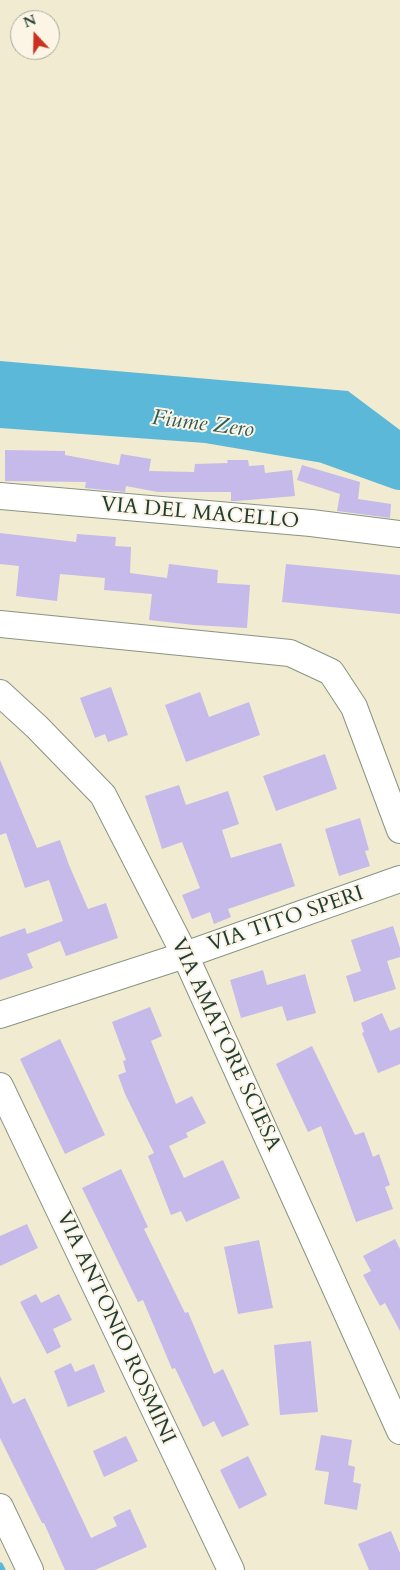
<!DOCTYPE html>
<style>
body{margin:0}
#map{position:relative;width:400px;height:1570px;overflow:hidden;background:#f1ebd1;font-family:Cardo,serif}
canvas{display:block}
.north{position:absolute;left:10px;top:10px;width:50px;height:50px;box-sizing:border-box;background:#fcf5e5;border:1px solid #a4ab9e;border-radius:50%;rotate:339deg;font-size:14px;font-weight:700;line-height:20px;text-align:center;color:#1f3d34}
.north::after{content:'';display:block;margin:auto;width:18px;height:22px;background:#c8321e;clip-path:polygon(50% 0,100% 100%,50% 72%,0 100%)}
</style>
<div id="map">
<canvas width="400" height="1570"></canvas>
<div class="north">N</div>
</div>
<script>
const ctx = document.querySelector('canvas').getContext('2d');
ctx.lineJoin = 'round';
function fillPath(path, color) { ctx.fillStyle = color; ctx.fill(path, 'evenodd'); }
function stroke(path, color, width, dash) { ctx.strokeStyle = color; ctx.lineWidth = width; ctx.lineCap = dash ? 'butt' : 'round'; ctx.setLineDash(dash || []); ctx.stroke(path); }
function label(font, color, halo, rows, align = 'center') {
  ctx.font = font + ' Cardo,serif'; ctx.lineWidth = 4; ctx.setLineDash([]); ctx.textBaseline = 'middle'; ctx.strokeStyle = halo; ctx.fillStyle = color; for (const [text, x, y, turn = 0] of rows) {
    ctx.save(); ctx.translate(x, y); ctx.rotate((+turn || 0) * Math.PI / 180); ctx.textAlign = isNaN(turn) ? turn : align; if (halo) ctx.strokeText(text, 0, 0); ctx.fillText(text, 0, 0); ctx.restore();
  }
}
const water = new Path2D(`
 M0 361 348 391 400 430V482L340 437 0 405Z`);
const stream = new Path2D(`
 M0 1566 2 1570`);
const river = new Path2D(`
 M0 407 207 422 325 442 400 469`);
const building = new Path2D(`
 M5 450 65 451V455L119 465 121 454 151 459 149 471 194 472 195 464 228 463 227 460H248L249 466 264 465 265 473 292 470 295 496 237 501H231V492H158L126 486 125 492 85 488 86 482 5 481Z
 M302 465 360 482 358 499 391 504 390 518 337 511 340 494 297 480Z
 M0 533 76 542 77 534 116 537 115 546 131 547 130 573 167 578 169 564 218 570 217 583 250 585 247 628 194 625 149 620 152 594 104 590 105 578 60 574 57 601 16 596 19 566 0 564Z
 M286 564 400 575V614L282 602Z
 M111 687 128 735 108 742 105 734 95 738 80 698Z
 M200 692 209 717 249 702 260 735 186 762 165 705Z
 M325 754 337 789 276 811 263 776Z
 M0 760 37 848 60 840 69 865 88 909 106 903 118 938 66 956 60 941 27 954 33 968 0 980V937L25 928 27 934 63 921 49 880 25 888 6 833 0 835Z
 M179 785 186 805 228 791 239 824 222 830 231 858 281 843 295 886 228 909 231 917 214 924 210 912 192 919 182 895 200 888 182 842 162 849 145 796Z
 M360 818 369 850 365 851 370 866 339 876 325 829Z
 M393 926 400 948V957L387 961 396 989 354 1002 346 976 361 971 351 940Z
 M263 970 267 985 305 974 316 1013 287 1021 282 1006 241 1018 230 980Z
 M150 1007 162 1036 151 1041 176 1104 192 1096 206 1123 186 1133 188 1137 169 1146 184 1178 223 1160 240 1198 186 1222 181 1211 171 1215 148 1156 154 1153 125 1094 118 1075 126 1072 123 1061 126 1060 112 1022Z
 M382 1013 390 1031 400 1027V1064L378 1073 362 1033 364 1032 361 1023Z
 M60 1039 105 1135 65 1154 20 1059Z
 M312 1046 355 1135 364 1132 373 1157 379 1154 390 1185 385 1187 393 1209 356 1222 321 1126 308 1132 276 1064Z
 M121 1169 148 1227 144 1229 185 1313 188 1312 214 1374 223 1369 249 1425 222 1437 214 1421 203 1427 175 1368 172 1369 143 1300 138 1302 82 1188Z
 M27 1224 38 1248 0 1266V1236Z
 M395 1239 400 1249V1331L385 1303 380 1306 363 1275 371 1271 363 1256Z
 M259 1240 273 1308 238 1314 224 1247Z
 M36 1294 41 1303 59 1294 72 1320 53 1329 61 1347 47 1354 20 1302Z
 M311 1341 318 1412 280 1415 274 1345Z
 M71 1363 75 1372 94 1364 105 1392 68 1407 54 1371Z
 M0 1376 13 1404 25 1398 91 1538 117 1526 113 1517 130 1509 147 1547 95 1570H65L44 1523H42L0 1438Z
 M321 1435 352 1440 348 1465 355 1467 353 1482 361 1484 357 1510 324 1504 329 1472 315 1470Z
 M126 1436 138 1461 104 1477 93 1451Z
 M248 1456 267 1495 239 1509 220 1470Z
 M391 1531 400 1553V1570H369L358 1544Z`);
const street = new Path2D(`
 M0 496 311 523 400 534
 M0 624 290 653 331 672 354 707 400 830
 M0 693 37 727 103 795 185 955 400 1431
 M0 1015 185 955 400 879
 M0 1086 231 1570
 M0 1507 30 1570`);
const streetNames = [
 ["VIA DEL MACELLO",200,514,5],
 ["VIA TITO SPERI",286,920,-19],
 ["VIA AMATORE SCIESA",225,1045,65],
 ["VIA ANTONIO ROSMINI",115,1328,65]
];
const waterNames = [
 ["Fiume Zero",203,425,7]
];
fillPath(water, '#5bb8d9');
stroke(stream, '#5bb8d9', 7);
stroke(river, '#5bb8d9', 42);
fillPath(building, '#c5baea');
stroke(street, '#889482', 28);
stroke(street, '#fff', 26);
label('21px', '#1f3d34', '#fcf5e5', streetNames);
label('italic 22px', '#2e5c5d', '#fcf5e5', waterNames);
</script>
